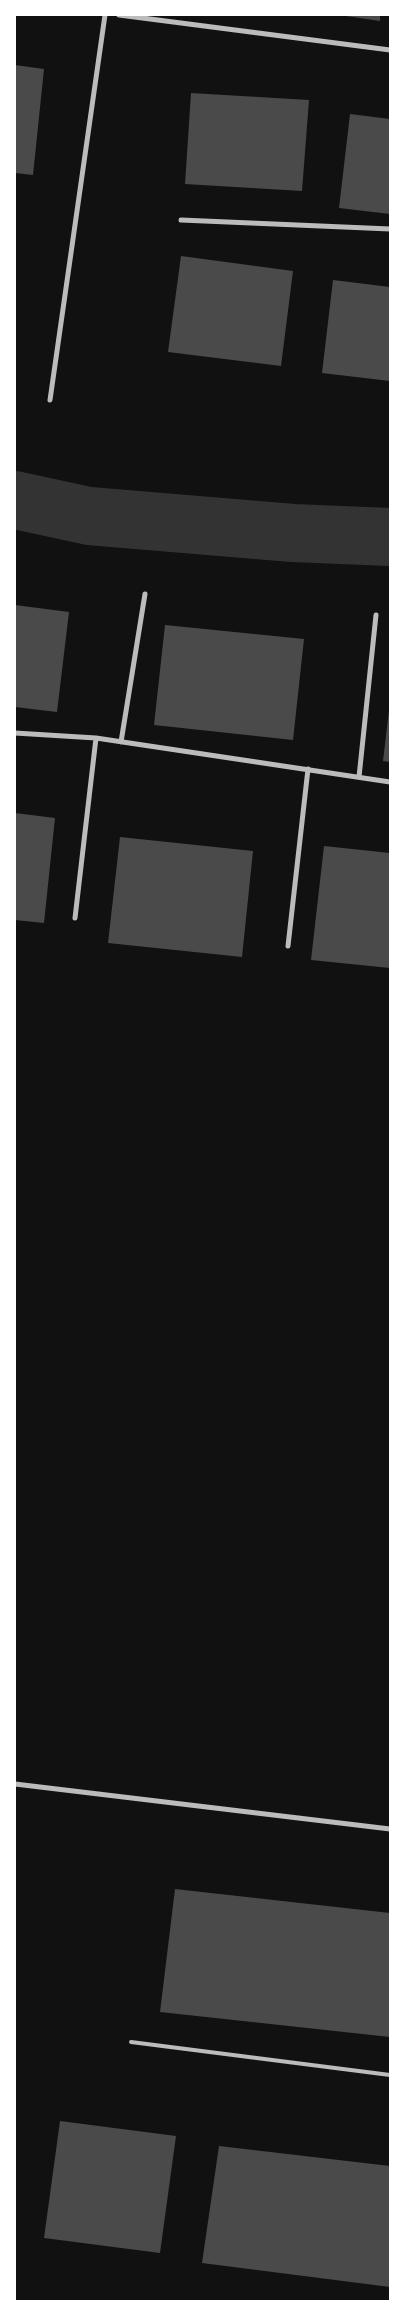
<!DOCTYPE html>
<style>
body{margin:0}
#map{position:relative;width:405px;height:2316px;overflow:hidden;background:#111;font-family:"Noto Sans",sans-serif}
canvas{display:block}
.frame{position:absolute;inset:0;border:16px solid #fff;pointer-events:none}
</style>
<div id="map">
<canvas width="405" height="2316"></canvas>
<div class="frame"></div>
</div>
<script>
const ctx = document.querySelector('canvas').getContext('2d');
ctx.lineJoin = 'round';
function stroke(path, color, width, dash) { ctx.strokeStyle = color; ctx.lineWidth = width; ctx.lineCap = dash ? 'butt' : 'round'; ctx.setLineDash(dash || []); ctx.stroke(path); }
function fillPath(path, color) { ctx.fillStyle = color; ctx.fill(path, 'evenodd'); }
const river = new Path2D(`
 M15 500 89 516 293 533 390 537`);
const building = new Path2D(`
 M339 15H380V21Z
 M15 65 44 69 33 175 15 173Z
 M191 93 309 100 302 191 185 184Z
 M350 114 390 119V214L339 208Z
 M181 256 293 271 281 366 168 352Z
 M333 280 390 287V381L322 373Z
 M15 605 69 612 57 712 15 707Z
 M165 625 304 639 293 740 154 725Z
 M389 710H390V762L383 761Z
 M15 813 55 818 44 923 15 920Z
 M120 837 253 851 242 957 108 943Z
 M324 846 390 853V968L311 960Z
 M175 1889 390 1913V2037L160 2012Z
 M60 2121 176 2136 160 2253 44 2238Z
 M219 2146 390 2166V2287L202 2263Z`);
const service = new Path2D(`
 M131 2042 390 2075`);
const minor = new Path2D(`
 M119 15 390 50
 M181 220 390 229
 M50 400 105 15
 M15 733 96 738 390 782
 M121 742 145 594
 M359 777 376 615
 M75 918 96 738
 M288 946 308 769
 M15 1784 390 1829`);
stroke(river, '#333', 58);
fillPath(building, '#4a4a4a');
stroke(service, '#bcbcbc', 4);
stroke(minor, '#bcbcbc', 5);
</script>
